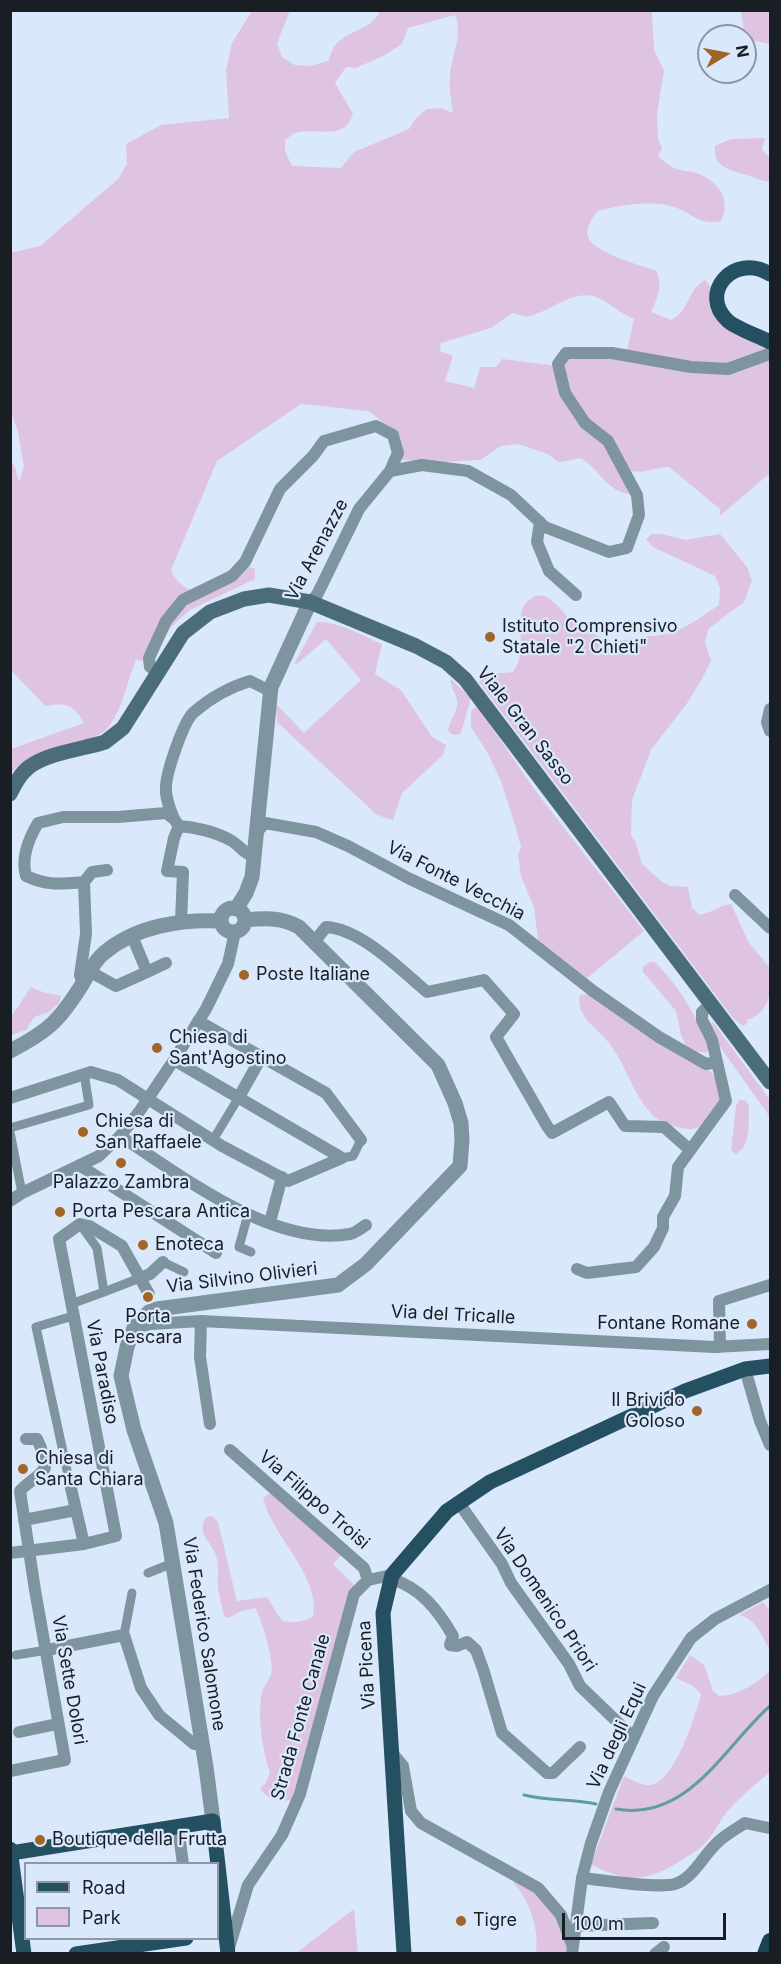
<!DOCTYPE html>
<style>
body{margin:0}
#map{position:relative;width:781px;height:1964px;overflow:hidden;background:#dae8fc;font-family:Inter,sans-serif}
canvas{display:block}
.frame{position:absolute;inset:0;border:12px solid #191e25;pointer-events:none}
.legend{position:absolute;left:24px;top:1862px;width:195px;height:78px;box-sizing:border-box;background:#dae8fc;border:2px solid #8d97a6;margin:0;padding:8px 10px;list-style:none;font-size:18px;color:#191e25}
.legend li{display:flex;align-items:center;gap:12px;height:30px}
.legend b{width:30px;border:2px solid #8d97a6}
.north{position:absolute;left:697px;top:24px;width:60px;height:60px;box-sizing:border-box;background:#dae8fc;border:2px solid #8d97a6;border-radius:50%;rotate:80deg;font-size:16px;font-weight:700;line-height:24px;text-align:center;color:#191e25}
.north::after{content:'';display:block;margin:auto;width:21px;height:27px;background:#a16527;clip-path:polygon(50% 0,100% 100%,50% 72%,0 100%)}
.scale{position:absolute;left:562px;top:1913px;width:164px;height:27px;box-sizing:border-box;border:3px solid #191e25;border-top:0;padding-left:8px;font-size:18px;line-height:21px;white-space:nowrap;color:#191e25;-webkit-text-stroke:4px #dae8fc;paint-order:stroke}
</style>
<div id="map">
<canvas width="781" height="1964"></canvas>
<div class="frame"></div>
<ul class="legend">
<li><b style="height:8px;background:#255061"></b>Road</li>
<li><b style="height:16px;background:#dfc4e1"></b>Park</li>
</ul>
<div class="north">N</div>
<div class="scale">100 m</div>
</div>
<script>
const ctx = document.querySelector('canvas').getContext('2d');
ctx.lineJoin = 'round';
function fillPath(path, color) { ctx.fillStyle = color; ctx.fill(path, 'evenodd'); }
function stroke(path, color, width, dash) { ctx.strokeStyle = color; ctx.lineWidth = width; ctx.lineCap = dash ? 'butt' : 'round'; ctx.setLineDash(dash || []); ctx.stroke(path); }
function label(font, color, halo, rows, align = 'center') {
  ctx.font = font + ' Inter,sans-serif'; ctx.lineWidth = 4.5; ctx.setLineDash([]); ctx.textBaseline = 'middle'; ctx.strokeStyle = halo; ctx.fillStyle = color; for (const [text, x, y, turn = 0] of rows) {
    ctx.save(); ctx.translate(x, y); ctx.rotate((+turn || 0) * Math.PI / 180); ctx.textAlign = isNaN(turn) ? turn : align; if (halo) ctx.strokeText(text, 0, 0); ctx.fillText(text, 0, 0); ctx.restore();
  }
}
const green = new Path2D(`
 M252 11H290L277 43 282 57 295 65 311 66 328 61C330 57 331 51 334 47 347 29 370 32 380 11H652L654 50 664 70 657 114 658 139 662 148 658 157C663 160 668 165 674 168 681 171 689 171 697 173 718 181 732 200 721 221 698 225 695 215 677 208 652 199 622 205 597 211 593 218 587 226 587 233 588 252 643 266 657 271 662 287 658 297 651 312L671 320C689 312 688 288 705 280 716 290 712 302 719 315 729 334 754 337 770 349V473L720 516V509L669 467C657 467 643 474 632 471 622 468 619 453 613 445 606 437 597 431 589 423 575 408 552 378 569 358L592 356 625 360 634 319C619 314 608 300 593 296 571 291 550 311 530 316 524 318 517 314 512 313L491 328 441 343 440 351 453 356 445 381 474 388 480 367H496L502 359 550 365 557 369 568 400 584 425 609 444 633 492 629 494C607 492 598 467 580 458L562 462 557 461 548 454 518 444 501 446 480 460 443 462 402 460 400 436 369 411 301 404 217 461 171 570C185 601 210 591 234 577 240 573 244 569 250 567L255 569V579L190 610 175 623 144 661 136 660C127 681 124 705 110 725 96 745 50 748 29 759 22 762 16 769 11 773V749L84 723C75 705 65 702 45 706L11 670 10 461 15 467 19 482 24 467 18 431 11 413V253L40 246 118 179 127 164 126 144 161 125 229 118 226 70 232 43ZM455 15C463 33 452 55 450 75 449 88 451 100 453 113L440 108 427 109 416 118 409 129 354 152 341 168 292 166 285 151V140C289 137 293 133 298 132 318 128 345 141 353 114L335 83 346 67 356 68 385 55 402 44 408 28Z
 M741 11H770V44L745 39Z
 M765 138 762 149 770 159V182C762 181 755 178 747 175 730 170 712 167 715 146L731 139Z
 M652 534H662L685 540 720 534 747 567 752 581 744 602 708 629 705 643 711 661 702 679 688 702 651 750 632 800 631 835 636 843 642 864 661 881 670 886 688 887 692 908 700 915C711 913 720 905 731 904L749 943 770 968C771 989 772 1013 746 1020L748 1023 743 1026 733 1018 479 682C495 669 495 675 513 672 530 650 512 617 527 602 546 583 559 610 571 620 579 626 602 640 612 641 618 642 628 639 635 638 647 636 664 636 676 631 691 625 705 614 719 605L720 588 715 576 653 547 646 539Z
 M317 622C340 622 361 635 382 644L375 674 401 690 432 737 446 745 443 755 402 793 393 820 377 815 277 722 276 704 304 733 361 680 326 639 297 664H294Z
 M451 679 471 698 461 733 456 735 451 734 448 730C450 720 458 712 457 702 457 693 449 687 451 679Z
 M477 706 537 793 644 931 585 980 540 943 538 939 534 908 521 876 518 855 521 847 515 825 501 781 487 752 471 727V711Z
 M650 962H655C677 984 701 1021 709 1050L706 1053 693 1051 686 1045 681 1035 676 1011 643 972V967Z
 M31 987C43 994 49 992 61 996L59 1003 49 1012 34 1017 26 1030 11 1035V1017Z
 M589 994 711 1072C716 1080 723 1092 721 1102 720 1106 717 1110 714 1114 703 1131 690 1132 671 1125 666 1123 659 1121 655 1117 633 1097 627 1066 609 1043 598 1028 575 1017 580 995Z
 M713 1022 770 1100V1117L713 1037 709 1026Z
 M739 1100H745L749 1105C748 1121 752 1148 735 1154L731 1150 736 1106Z
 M273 1491 343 1553 333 1564 354 1585 295 1800C282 1801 267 1801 260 1788L265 1784 270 1773C262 1748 258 1722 261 1696 262 1688 268 1682 271 1675 275 1661 262 1621 255 1608L241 1611 228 1618 224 1616C223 1607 219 1598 218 1588 217 1576 220 1562 214 1551 208 1538 197 1533 206 1517L212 1516 218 1522 237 1601 267 1597 282 1621C294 1623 302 1622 313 1617 321 1575 273 1539 263 1498Z
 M763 1602 770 1611V1651C763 1637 756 1619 739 1615Z
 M690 1655 704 1665 713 1691 719 1696C740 1695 755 1684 770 1671V1773C762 1777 732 1805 726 1813 719 1822 715 1832 708 1840 701 1849 691 1854 682 1860 649 1881 627 1884 591 1864L624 1776C631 1779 641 1786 650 1785 674 1783 696 1715 701 1694L693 1686 676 1678Z
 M513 1882C549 1881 563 1926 573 1953H536C539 1928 530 1901 513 1882Z
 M354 1909 358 1953H296Z`);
const stream = new Path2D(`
 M524 1795C548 1801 572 1799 596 1804
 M616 1809C689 1822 725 1745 770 1706`);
const pedestrian = new Path2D(`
 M10 1128 89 1105 84 1073
 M10 1132 22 1193
 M213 1140 239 1097
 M342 1158 353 1156 361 1140
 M248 1214 239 1247 251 1252
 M80 1224 97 1248 104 1292 140 1278
 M163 1262 184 1272
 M71 1304 104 1292
 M70 1484 36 1327 73 1316
 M148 1573 173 1563
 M124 1635 132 1593
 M16 1655 47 1650`);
const minor = new Path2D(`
 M540 522 537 542 549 571 576 595
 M310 602 317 595 359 509 390 471 422 465 468 471 511 495 545 527 609 552 627 548 639 515 637 495 608 441 585 423 565 393 558 364 566 353H612L691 367 728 369 769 354 770 352
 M159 672 150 667 149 658 166 621 183 600 232 576 245 562 280 489 313 456 324 441 376 426 393 435 398 453 390 471
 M770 709 767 722 770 731
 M174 819C170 809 165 798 166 787 166 773 183 723 193 713 209 699 230 687 250 681L270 691
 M256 833 265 823 316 832 348 846 410 879 509 925 593 991 659 1037 706 1064 717 1062
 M84 882 92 872 107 870
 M735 895 770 928
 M181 922 183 872 167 871 174 838 179 826C195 827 216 832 230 840 240 845 243 854 254 856
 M315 941 326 927C361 929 400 969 427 992L484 980 514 1014 496 1037 547 1126 552 1133 609 1102 625 1126 664 1127 689 1149
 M89 971 116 986 147 972 132 936
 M147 972 166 963
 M83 984 80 975 86 934 84 882C60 884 48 886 26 876 21 858 29 838 38 823L63 817H118L166 813 174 819 179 826
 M198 1021 326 1093 361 1140
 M174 1060 342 1158
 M239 1097 262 1056
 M10 1098 91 1072 118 1080 222 1146 288 1181 342 1158
 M120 1136C181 1175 273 1248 350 1234 355 1233 361 1228 366 1225
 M79 1165 216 1253
 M10 1201 22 1193 99 1156 120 1136 139 1112 174 1060 206 1009 228 964 235 932
 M270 1222 282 1177
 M577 1269 587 1273 636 1267 654 1247 663 1228V1217L675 1196 678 1167 726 1101 712 1040 702 1020V1012L711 1004
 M140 1278 150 1274 163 1262
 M201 1321 200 1357 210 1424
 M134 1328 151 1324 201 1321 714 1347 770 1344
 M720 1347 719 1301 770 1285
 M745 1369 760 1421 770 1445
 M230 1450 364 1568 368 1580
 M70 1484 84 1544
 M459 1503 502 1564 511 1583 569 1664 580 1686 633 1737
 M24 1520 76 1510
 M10 1553 84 1544 116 1536 59 1239 80 1224 89 1226 122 1246 149 1294
 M391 1579C420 1587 438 1610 453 1636L450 1645 457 1646 467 1642 476 1650 483 1669 502 1733 547 1773H553L580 1747
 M47 1650 124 1635 141 1688 159 1715 194 1744 202 1743
 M19 1732 57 1724
 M392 1753 403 1766 411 1811 421 1823 538 1888 561 1915 572 1944
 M10 1771 65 1760 35 1590 20 1491C28 1482 38 1478 45 1468L41 1448 37 1439H26
 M178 1827 183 1864
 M582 1878C603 1880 658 1889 675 1884 693 1879 704 1854 718 1842 725 1835 736 1829 745 1823L769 1828
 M575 1926 653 1923
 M229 1948 248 1885 282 1835 300 1794 354 1594 368 1580 392 1575
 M572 1954 582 1878 591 1843 609 1792 653 1696 691 1638 715 1619 770 1590
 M655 1954 664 1947`);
const tertiary = new Path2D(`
 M221 920a12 12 0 1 1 24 0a12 12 0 1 1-24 0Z
 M236 909 246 893 252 877 271 687 310 602
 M10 1051C49 1031 60 1020 83 983 89 973 94 961 104 953 136 926 181 919 221 921
 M213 1821 206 1767 166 1523 134 1430 121 1376 127 1347 134 1328 149 1312 157 1309 338 1285 366 1264 460 1166 462 1140 461 1123 455 1103 438 1065 299 927C281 917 264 918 245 920`);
const secondary = new Path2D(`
 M10 794C15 784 20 774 29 767 48 753 83 749 105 742L123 728 183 633 210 612 244 599 269 595 310 602 416 646 446 662 465 679 770 1082`);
const primary = new Path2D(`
 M770 274C733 252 698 294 728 321 737 329 759 336 770 342
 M10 1849 24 1954
 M11 1853 213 1821 228 1954
 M76 1954 186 1938
 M404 1954 383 1613 392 1575 447 1511 490 1482 685 1391 745 1369 770 1366`);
const trunk = new Path2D(`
 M765 1954 770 1941`);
const markers = [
 [490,637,6,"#a16527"],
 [244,975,6,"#a16527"],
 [157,1048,6,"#a16527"],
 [83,1132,6,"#a16527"],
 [121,1163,6,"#a16527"],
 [60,1212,6,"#a16527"],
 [143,1245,6,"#a16527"],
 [148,1297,6,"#a16527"],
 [752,1324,6,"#a16527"],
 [697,1411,6,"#a16527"],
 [23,1469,6,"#a16527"],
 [40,1840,6,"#a16527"],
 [461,1921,6,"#a16527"]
];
const streetNames = [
 ["Via Arenazze",317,550,-62],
 ["Viale Gran Sasso",525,726,52],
 ["Via Fonte Vecchia",456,881,27],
 ["Via Silvino Olivieri",242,1278,-7],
 ["Via del Tricalle",453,1315,3],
 ["Via Paradiso",102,1372,79],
 ["Via Filippo Troisi",314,1500,41],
 ["Via Domenico Priori",545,1600,56],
 ["Via Federico Salomone",204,1634,81],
 ["Via Picena",367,1665,-93],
 ["Via Sette Dolori",69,1680,80],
 ["Strada Fonte Canale",301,1717,-74],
 ["Via degli Equi",617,1736,-65]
];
const poiNames = [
 ["Istituto Comprensivo",502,627],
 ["Statale \"2 Chieti\"",502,648],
 ["Poste Italiane",256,975],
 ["Chiesa di",169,1038],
 ["Sant'Agostino",169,1059],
 ["Chiesa di",95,1122],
 ["San Raffaele",95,1143],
 ["Palazzo Zambra",121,1183,"center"],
 ["Porta Pescara Antica",72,1212],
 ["Enoteca",155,1245],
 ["Porta",148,1317,"center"],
 ["Pescara",148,1338,"center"],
 ["Fontane Romane",740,1324,"right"],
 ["Il Brivido",685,1401,"right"],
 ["Goloso",685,1422,"right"],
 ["Chiesa di",35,1459],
 ["Santa Chiara",35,1480],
 ["Boutique della Frutta",52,1840],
 ["Tigre",473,1921]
];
fillPath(green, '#dfc4e1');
stroke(stream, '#5f9e9b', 3);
stroke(pedestrian, '#7e949e', 9);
stroke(minor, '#7e949e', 12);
stroke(tertiary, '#7e949e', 15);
stroke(secondary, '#4b6c7a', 15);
stroke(primary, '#255061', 15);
stroke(trunk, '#194454', 16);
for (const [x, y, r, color] of markers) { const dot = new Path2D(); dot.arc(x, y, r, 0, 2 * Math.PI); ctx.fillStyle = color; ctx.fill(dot); stroke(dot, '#dae8fc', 2); }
label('18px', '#191e25', '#dae8fc', streetNames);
label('18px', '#191e25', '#dae8fc', poiNames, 'left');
</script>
